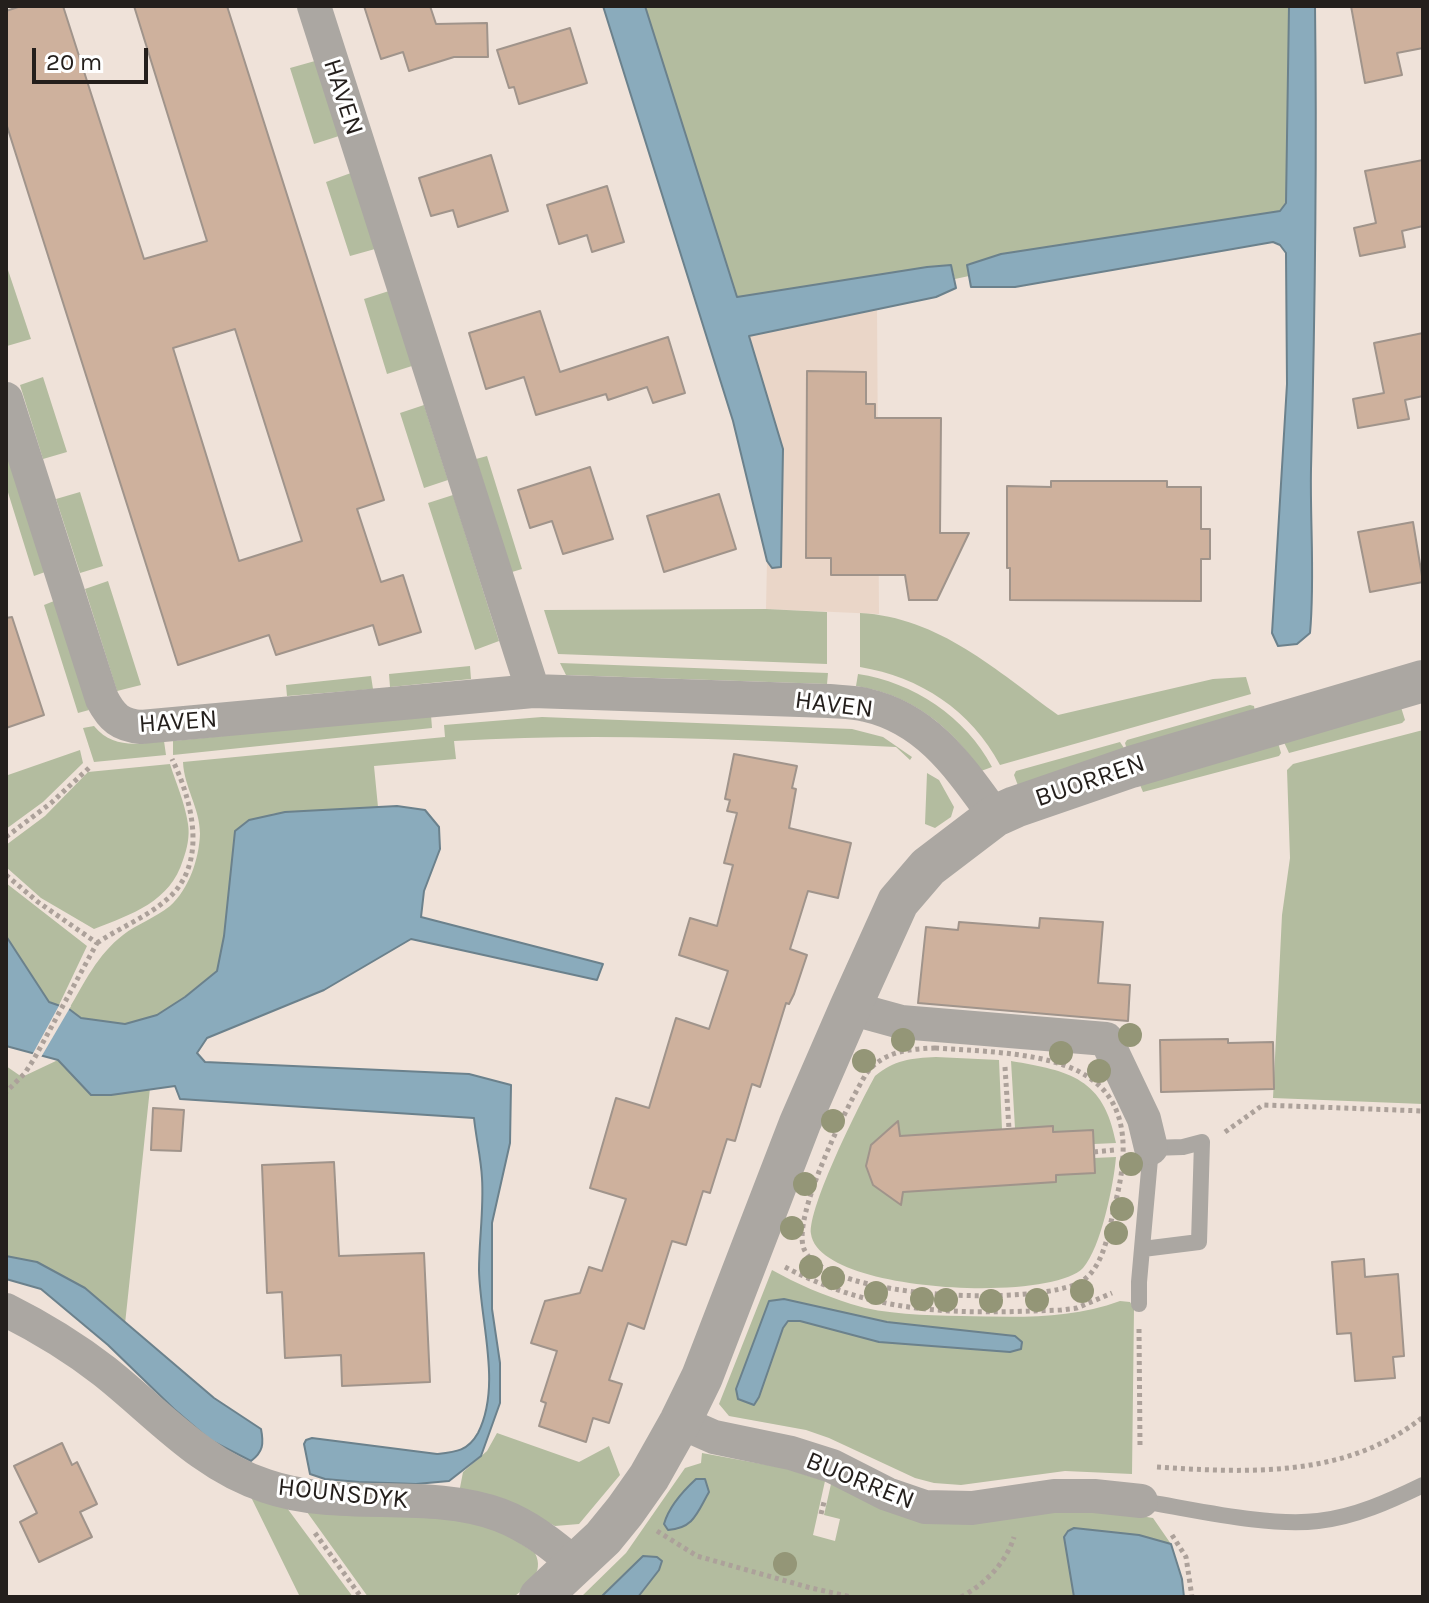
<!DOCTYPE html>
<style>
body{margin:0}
#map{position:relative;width:1429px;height:1603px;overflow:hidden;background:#efe2d9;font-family:Karla,sans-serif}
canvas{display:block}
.frame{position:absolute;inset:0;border:8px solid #241f1c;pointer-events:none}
.scale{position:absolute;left:32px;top:48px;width:116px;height:36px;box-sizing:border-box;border:4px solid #241f1c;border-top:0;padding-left:10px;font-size:24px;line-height:28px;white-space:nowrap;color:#241f1c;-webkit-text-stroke:6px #fff;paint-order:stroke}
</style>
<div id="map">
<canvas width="1429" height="1603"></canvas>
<div class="frame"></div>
<div class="scale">20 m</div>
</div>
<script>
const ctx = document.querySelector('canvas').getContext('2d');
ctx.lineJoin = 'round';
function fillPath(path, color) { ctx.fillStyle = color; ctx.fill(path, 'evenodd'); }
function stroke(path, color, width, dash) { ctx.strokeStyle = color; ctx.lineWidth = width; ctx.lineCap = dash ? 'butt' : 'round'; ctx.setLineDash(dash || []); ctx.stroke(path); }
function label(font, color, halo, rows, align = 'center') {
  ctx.font = font + ' Karla,sans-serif'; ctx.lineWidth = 6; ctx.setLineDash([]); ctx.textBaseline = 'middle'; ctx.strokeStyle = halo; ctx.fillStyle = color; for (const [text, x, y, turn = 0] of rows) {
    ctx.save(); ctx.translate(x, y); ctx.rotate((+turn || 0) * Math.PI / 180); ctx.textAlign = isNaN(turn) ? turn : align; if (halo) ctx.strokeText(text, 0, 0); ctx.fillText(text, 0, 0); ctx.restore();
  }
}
const built = new Path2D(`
 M877 309 879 614 766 609 767 561 772 568 749 336Z`);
const green = new Path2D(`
 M645 6H1289L1286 203 1280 211 967 264 969 276 955 279 951 265 927 267 737 298Z
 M315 61 339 136 314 144 290 68Z
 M351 173 375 249 350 256 326 182Z
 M6 264 31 339 7 346 6 341Z
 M389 291 412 366 387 374 364 299Z
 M43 377 67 452 43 459 20 385Z
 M424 405 448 480 424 488 400 413Z
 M6 450 45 572 34 576 6 486Z
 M487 456 522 569 512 572 476 459Z
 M80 492 103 566 80 573 56 499Z
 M453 495 499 641 475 650 428 503Z
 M108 581 141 685 117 691 85 589Z
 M54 601 89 710 78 713 44 605Z
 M766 609 827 612V664L558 654 544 610Z
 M860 613C939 617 997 671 1058 715L1213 679 1246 677 1251 694 1000 765C971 710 920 677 860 667Z
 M560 663 828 673 827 684 566 675Z
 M470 666 471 679 390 687 389 674Z
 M858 674C913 682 966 717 992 767L981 771C950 725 911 695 856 686Z
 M371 676 373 689 287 696 286 685Z
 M1400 704 1405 720 1402 723 1289 753 1282 738Z
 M1250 705 1254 706 1255 712 1128 753 1125 743 1127 740Z
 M431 715 432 728 173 755V741Z
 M542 717 852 729 883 737 912 757 910 760 896 747C749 740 601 732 454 741L456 759 374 766 378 807 271 814 224 936 217 971 185 997 157 1015 126 1024 81 1018 69 1009C84 983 98 954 123 935 137 924 155 918 170 906 189 889 199 859 200 834 200 808 184 787 183 762L445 737 444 725Z
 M94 726C113 749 137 744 164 741L166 755 94 762 83 728Z
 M1423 730V1104L1273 1098 1282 915 1290 858 1287 770 1293 764Z
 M1277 739 1281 753 1279 756 1143 792 1138 780Z
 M1120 742 1126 751 1020 791 1014 775 1016 771Z
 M80 750 83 763 43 802 6 829 8 775Z
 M170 764C176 783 185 803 188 824 190 836 187 849 183 860 170 902 132 914 94 929L41 898 6 867V845L45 816 88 772Z
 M927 773 939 780 954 807 951 817 935 828 925 824Z
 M6 883 87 946 59 1005 48 1002 6 936Z
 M936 1057 999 1060 1002 1129 900 1136 899 1130 869 1154 873 1172 869 1174 883 1192 886 1188 902 1196 903 1191 1056 1182V1175L1094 1158 1116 1157C1114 1183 1101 1248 1083 1268 1050 1303 819 1293 811 1234 808 1207 860 1103 875 1076 894 1060 911 1058 936 1057Z
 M58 1060 91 1095H111L150 1088 125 1324C85 1288 60 1267 6 1256V1066L22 1077Z
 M1011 1061C1070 1071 1104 1078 1116 1143L1094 1144 1092 1130 1053 1132 1052 1126 1015 1128Z
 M772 1270C797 1284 823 1295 851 1304 886 1315 925 1315 961 1316 1015 1317 1069 1320 1120 1301L1130 1302 1134 1309 1132 1474 1065 1471 961 1485 934 1483 915 1478 829 1438 806 1430 729 1416 719 1404ZM784 1299 1010 1352 879 1342 799 1321H788L783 1328Z
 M497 1433 579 1462 609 1446 620 1475 579 1524 555 1526 527 1511 459 1493 463 1472 487 1451Z
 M702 1453 784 1468 825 1481 813 1535 835 1541 840 1519 824 1515 831 1484 1046 1513 1104 1510 1153 1518 1171 1544 1139 1535 1074 1528 1068 1530 1064 1537 1074 1597H638L659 1570 613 1585 601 1597H581L626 1553 685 1468 701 1463Z
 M248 1491 287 1508 353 1597H300Z
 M377 1511 491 1524 535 1553C545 1573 528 1585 514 1597H368L307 1512Z`);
const water = new Path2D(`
 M603 6H645L737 297 927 267 951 265 956 288 936 297 749 336 783 449 781 567 772 568 767 561 733 421Z
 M1289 6H1315C1317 161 1315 315 1311 469 1310 524 1315 579 1310 633L1297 644 1278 646 1272 633 1287 384 1286 253 1280 245 1273 242 1015 287H971L967 265 1001 254 1280 211 1286 203Z
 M397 806 425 810 439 827 440 849 424 891 421 917 603 964 597 980 411 939 324 990 207 1038 197 1053 205 1062 469 1074 511 1085 510 1143 492 1223V1309L500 1363V1403L481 1456 449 1481 416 1484 359 1482 325 1479 310 1474 304 1444 306 1440 312 1438 437 1454C456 1452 468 1451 478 1433 502 1386 480 1321 479 1270 479 1240 484 1209 482 1178 481 1158 476 1138 474 1118L180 1099 175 1086 111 1095H91L58 1060 6 1046V936L49 1002 69 1009 81 1018 125 1024 157 1015 185 997 217 971 224 936 235 831 249 820 285 812Z
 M6 1256 37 1262 85 1288 214 1398 261 1429C264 1444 263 1452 251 1461L210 1440 174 1409 108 1345 41 1289 6 1279Z
 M784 1299 887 1322 1015 1336 1022 1342 1021 1349 1010 1352 879 1342 800 1321H788L783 1328 759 1397 754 1405 738 1399 736 1389 769 1301Z
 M696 1479H705L709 1492C697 1513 694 1528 668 1530L664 1524C669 1506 683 1491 696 1479Z
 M1074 1528 1139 1535 1171 1544 1182 1579 1184 1597H1074L1064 1537 1068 1531Z
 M643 1556 657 1557 662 1561 659 1570 638 1597H601Z`);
const pier = new Path2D(`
 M61 1002 71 1006 40 1059 31 1057Z`);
const building = new Path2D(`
 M21 6H63L144 259 207 241 134 6H227L384 500 357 509 381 582 403 575 421 632 379 645 373 625 276 655 269 635 178 665 6 123V11ZM235 329 302 541 239 561 173 348Z
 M364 6H430L436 24 487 23 488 57H454L409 71 403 52 381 59Z
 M1351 6H1423V48L1397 53 1402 75 1365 83Z
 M570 28 587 83 519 104 514 87 509 88 497 50Z
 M491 155 508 211 458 227 453 210 431 216 419 178Z
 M1423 160V226L1402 231 1405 247 1360 256 1354 228 1376 223 1365 171Z
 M607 186 624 242 592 252 587 235 559 244 547 205Z
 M540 311 560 372 668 337 685 393 653 403 647 387 608 400 606 394 536 415 524 377 486 389 469 333Z
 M1423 333V396L1405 400 1409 419 1358 428 1353 399 1384 393 1374 343Z
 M807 371 866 372V404H875V418H941L940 533H969L937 600H909L905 575H831V558H806Z
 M590 467 613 539 563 554 552 521 530 528 518 490Z
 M1051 481H1167V487H1201V529H1210V559H1201V601L1010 600V568H1007V486L1051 487Z
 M719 494 736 549 664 572 647 516Z
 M1413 522 1423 582 1370 592 1358 532Z
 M12 617 44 715 6 728V618Z
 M734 754 797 766 792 788 796 789 789 828 851 843 838 898 808 891 790 949 807 955 794 994 789 1004 786 1003 760 1087 752 1084 735 1141 727 1139 710 1193 703 1191 686 1245 672 1241 644 1329 628 1323 609 1380 622 1384 609 1423 593 1418 586 1442 539 1426 546 1403 541 1401 557 1351 531 1343 545 1301 580 1293 589 1267 602 1271 626 1199 590 1188 616 1098 649 1108 676 1018 709 1029 728 971 679 955 690 918 717 926 733 865 724 863 737 813 727 811 730 800 725 799Z
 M1040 918 1103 922 1098 983 1130 985 1128 1021 918 1003 926 927 958 930 959 922 1039 928Z
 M1228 1039V1043L1273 1042 1274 1089 1161 1092 1160 1040Z
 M153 1108 184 1110 181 1151 151 1150Z
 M898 1121 900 1136 1053 1126V1132L1093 1130 1095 1173 1056 1175V1182L903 1192 901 1205 873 1185 866 1166 871 1145Z
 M334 1162 339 1256 424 1253 430 1382 342 1386 341 1355 285 1358 282 1292 267 1293 262 1165Z
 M1364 1259 1365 1277 1398 1274 1404 1356 1393 1357 1395 1378 1355 1381 1351 1333 1337 1334 1332 1262Z
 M62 1443 72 1465 77 1462 97 1504 80 1512 92 1537 39 1562 20 1522 37 1513 14 1466Z`);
const path = new Path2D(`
 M6 837 51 803 90 767
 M6 875 38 902 97 943 34 1059 25 1073 6 1092
 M97 943C119 928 145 918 165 901 209 866 193 802 172 759
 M935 1048C1046 1055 1154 1055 1115 1204 1109 1228 1105 1266 1082 1281 1041 1307 825 1300 804 1249 791 1217 848 1104 866 1074 883 1051 909 1049 935 1048Z
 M1005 1067 1009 1129
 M1225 1132 1263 1105 1423 1111
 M1094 1152 1114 1150
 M785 1267C879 1316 958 1314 1061 1310L1077 1308 1112 1293
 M1139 1329 1140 1446
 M1157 1467C1249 1473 1347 1478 1423 1417
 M821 1514 824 1502
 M657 1531 697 1556 811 1588 851 1597
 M315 1533 361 1597
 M1172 1535 1186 1557 1192 1597
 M961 1597C985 1584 1006 1563 1014 1537`);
const service = new Path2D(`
 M1139 1304V1282L1151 1148 1183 1147 1202 1142 1199 1242 1143 1249
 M1141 1501C1193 1509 1267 1527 1318 1521 1355 1517 1390 1501 1423 1485`);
const minor = new Path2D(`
 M314 6 533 691
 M6 399 102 699C112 718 120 725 141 727L533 691 829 701C841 702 854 702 866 705 928 719 960 768 995 816
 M850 1008 901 1022 1106 1039 1144 1119 1151 1148
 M6 1310C40 1327 73 1347 104 1371 156 1412 201 1465 266 1486 341 1512 426 1488 500 1515 529 1526 553 1545 576 1565
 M680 1422 714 1437 791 1453 832 1466 887 1494 925 1507 972 1508 1054 1496H1094L1141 1501`);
const tertiary = new Path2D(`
 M540 1597 603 1538 625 1511 649 1477 680 1422 702 1377 800 1123 850 1008 898 902 928 867 995 816 1015 807 1131 767 1423 681`);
const trees = [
 [1130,1035],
 [903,1040],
 [1061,1053],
 [864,1061],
 [1099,1071],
 [833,1121],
 [1131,1164],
 [805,1184],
 [1122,1209],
 [792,1228],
 [1116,1233],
 [811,1267],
 [833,1278],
 [1082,1291],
 [876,1293],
 [922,1299],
 [946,1300],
 [1037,1300],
 [991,1301],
 [785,1564]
];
const streetNames = [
 ["HAVEN",343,97,72],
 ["HAVEN",834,705,7],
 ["HAVEN",178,722,-4],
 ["BUORREN",1090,781,-19],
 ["BUORREN",860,1481,22],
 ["HOUNSDYK",343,1494,6]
];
fillPath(built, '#ead6c8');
fillPath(green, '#b3bc9f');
fillPath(water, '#8aabbc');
stroke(water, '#6b818c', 2);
fillPath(pier, '#efe2d9');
fillPath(building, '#ceb19d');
stroke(building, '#a0948b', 2);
stroke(path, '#aca19a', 5, [4, 4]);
stroke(service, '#aba7a2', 16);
stroke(minor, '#aba7a2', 34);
stroke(tertiary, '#aba7a2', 42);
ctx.fillStyle = '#949677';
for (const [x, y] of trees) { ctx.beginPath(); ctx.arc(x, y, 12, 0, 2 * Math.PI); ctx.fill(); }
label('26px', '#241f1c', '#fff', streetNames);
</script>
